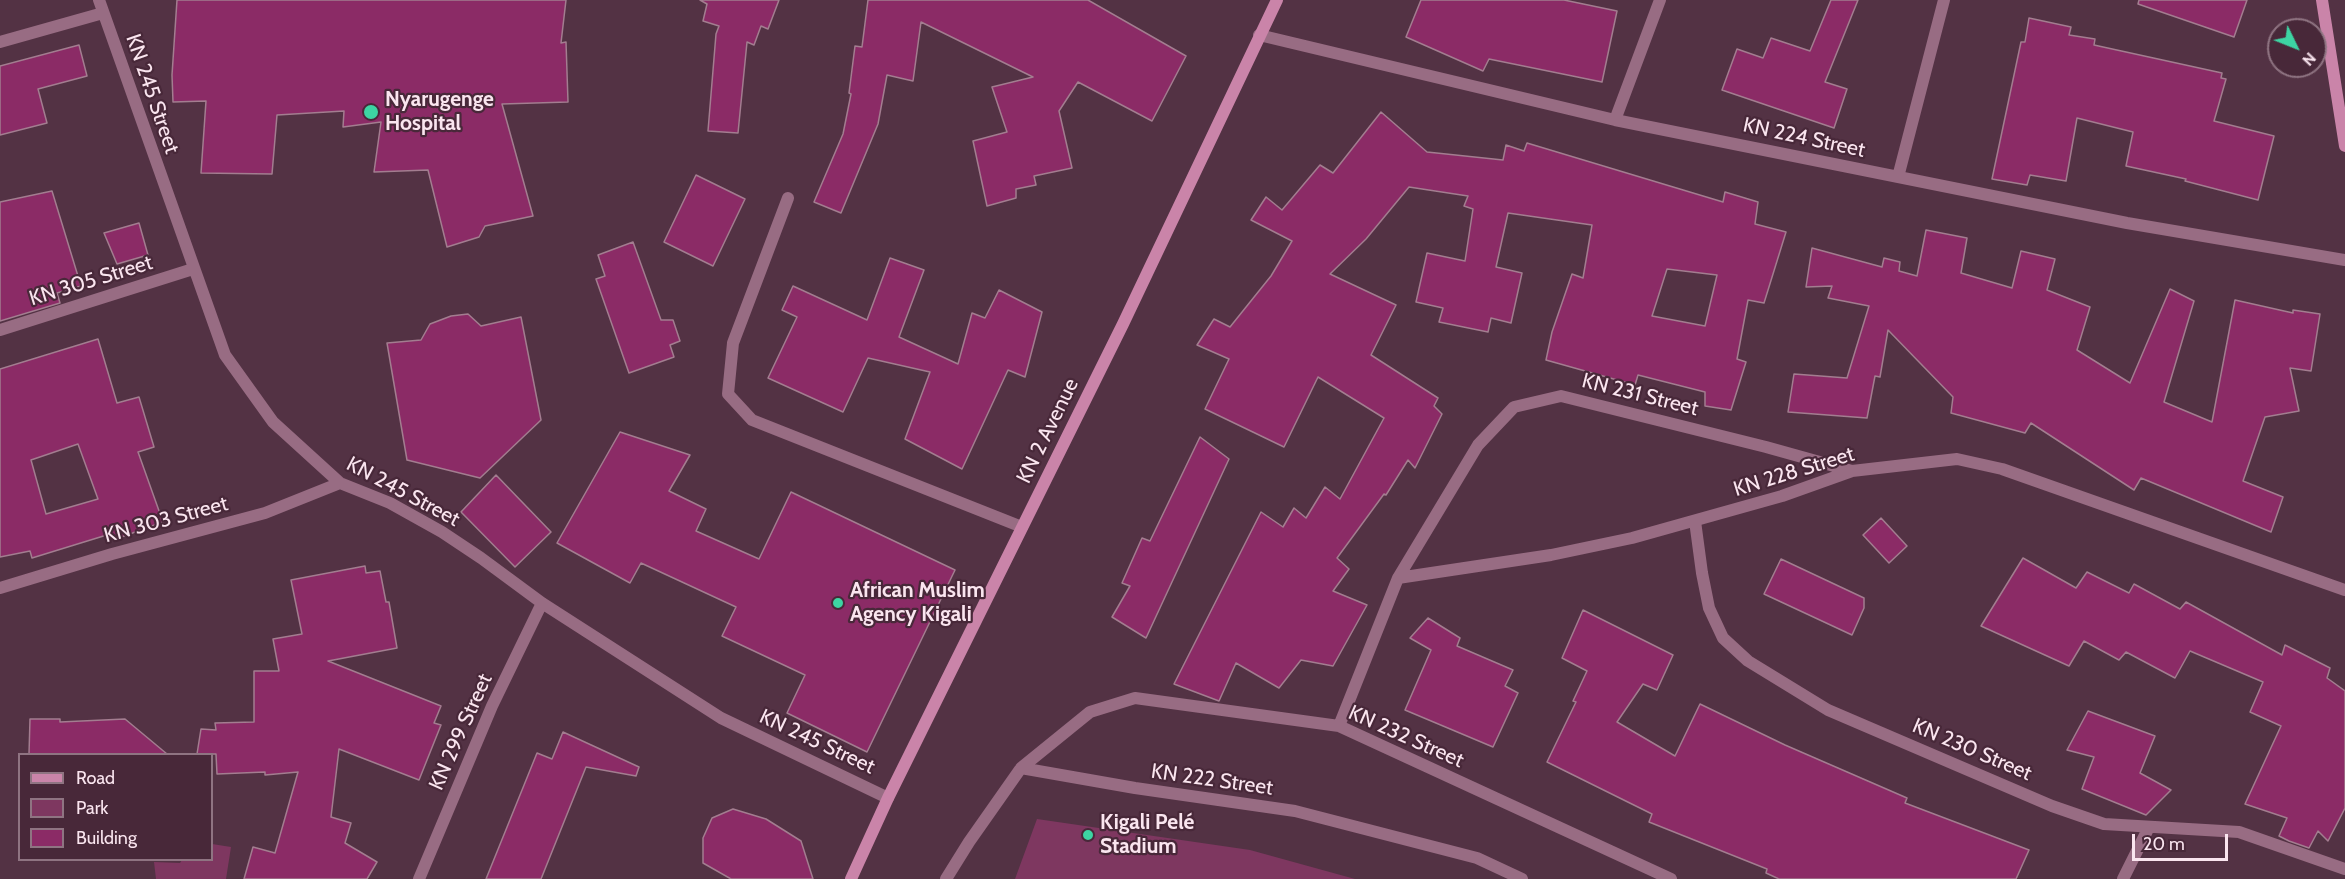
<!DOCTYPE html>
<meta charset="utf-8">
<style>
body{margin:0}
#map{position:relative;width:2345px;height:879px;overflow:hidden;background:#533244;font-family:Cabin,sans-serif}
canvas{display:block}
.legend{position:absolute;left:18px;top:753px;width:195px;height:108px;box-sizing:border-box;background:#482839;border:2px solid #8f7482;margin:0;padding:8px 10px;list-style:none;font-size:18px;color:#fae5ef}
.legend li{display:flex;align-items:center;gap:12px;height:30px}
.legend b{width:30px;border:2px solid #8f7482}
.north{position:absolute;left:2267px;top:18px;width:60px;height:60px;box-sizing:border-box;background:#482839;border:2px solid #8f7482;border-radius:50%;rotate:133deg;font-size:16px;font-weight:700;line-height:24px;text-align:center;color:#fae5ef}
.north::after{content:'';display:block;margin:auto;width:21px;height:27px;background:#3dd4a3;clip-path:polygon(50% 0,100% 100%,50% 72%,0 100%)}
.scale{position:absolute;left:2132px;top:834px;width:96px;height:27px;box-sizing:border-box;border:3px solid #fae5ef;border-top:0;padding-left:8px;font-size:18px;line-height:21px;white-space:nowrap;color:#fae5ef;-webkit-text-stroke:4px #482839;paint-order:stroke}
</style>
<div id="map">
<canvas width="2345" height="879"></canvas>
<ul class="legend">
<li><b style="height:8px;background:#ca84a9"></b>Road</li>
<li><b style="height:16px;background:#7e3760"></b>Park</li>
<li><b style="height:16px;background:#8b2b66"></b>Building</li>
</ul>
<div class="north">N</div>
<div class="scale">20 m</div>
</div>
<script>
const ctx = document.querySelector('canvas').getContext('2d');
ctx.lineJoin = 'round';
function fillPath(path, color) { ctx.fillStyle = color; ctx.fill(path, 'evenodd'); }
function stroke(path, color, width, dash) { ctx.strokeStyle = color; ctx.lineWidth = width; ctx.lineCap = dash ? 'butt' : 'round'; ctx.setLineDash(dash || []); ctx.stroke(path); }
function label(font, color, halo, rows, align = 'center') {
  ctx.font = font + ' Cabin,sans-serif'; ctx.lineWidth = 4.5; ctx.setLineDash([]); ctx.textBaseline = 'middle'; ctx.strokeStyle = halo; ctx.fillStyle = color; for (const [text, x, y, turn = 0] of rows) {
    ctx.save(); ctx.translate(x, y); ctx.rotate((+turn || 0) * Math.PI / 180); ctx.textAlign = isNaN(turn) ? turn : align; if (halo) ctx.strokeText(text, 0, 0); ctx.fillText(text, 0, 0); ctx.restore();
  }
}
const green = new Path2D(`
 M1037 819 1250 850 1355 879H1015Z
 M212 844 231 847 226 879H156L154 862 180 863 182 860H212Z`);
const building = new Path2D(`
 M177 0H566L561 43 566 42 568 102 502 104 533 216 485 226 479 237 447 247 428 170 374 172 381 122 343 127 344 111 277 115 272 174 201 173 206 101 173 102 172 75Z
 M700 0H779L768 29 761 26 754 45 747 42 738 133 708 131 716 34 719 26 703 21 707 4Z
 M868 0H1088L1186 56 1152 121 1078 82 1059 111 1072 168 1034 176 1036 185 1016 189V198L987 206 973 141 1007 132 992 87 1033 77 921 22 913 81 887 75 878 124 841 213 814 202 843 134 851 94 849 93 855 46 862 47Z
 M1421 0H1564L1617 11 1602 82 1489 59 1483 71 1406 37Z
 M1831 0H1858L1825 82 1847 89 1834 128 1722 90 1737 49 1763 58 1771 38 1810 51Z
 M2139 0H2247L2234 37 2138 4Z
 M2029 18 2071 27 2069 35 2095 39 2094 45 2222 73 2221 78 2226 79 2214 121 2274 136 2258 200 2185 181 2186 179 2126 166 2133 132 2077 118 2066 181 2030 175 2027 185 1992 179 2021 42H2025Z
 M79 45 87 76 38 89 47 123 0 135V66Z
 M1381 112 1427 152 1503 160 1506 145 1524 151 1527 143 1723 202 1725 192 1758 202 1755 224 1786 232 1764 303 1748 300 1737 359 1746 362 1731 410 1705 406V392L1638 375 1635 385 1546 360 1552 332 1572 274 1583 278 1592 225 1508 213 1496 267 1522 273 1511 323 1491 318 1488 332 1439 322 1443 308 1416 302 1427 253 1465 261 1473 209 1464 206 1468 196 1409 187 1366 239 1330 274 1396 305 1371 355 1438 398 1434 406 1442 414 1415 468 1408 460 1386 495 1384 494 1337 558 1349 569 1333 591 1367 605 1333 666 1301 660 1279 688 1236 663 1219 701 1174 684 1261 512 1283 527 1294 508 1306 518 1325 487 1340 499 1384 418 1318 377 1284 447 1205 409 1229 359 1197 345 1214 319 1230 327 1271 276 1292 241 1251 220 1266 197 1282 210 1320 165 1333 173ZM1667 269 1717 275 1705 326 1652 316Z
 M696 175 745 199 713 266 664 242Z
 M52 191 81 286 57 293 60 303 0 321V202Z
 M139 223 148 255 117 264 104 233Z
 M1926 230 1967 238 1961 273 2012 288 2021 251 2055 259 2047 290 2090 307 2077 350 2130 383 2170 289 2194 301 2164 402 2212 422 2235 300 2293 313V310L2320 314 2311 371 2290 368 2299 411 2265 417 2243 481 2283 497 2271 532 2141 478 2134 490 2031 423 2025 433 1951 413 1953 397 1888 330 1880 377 1875 376 1867 418 1788 412 1794 374 1847 378 1869 306 1828 298 1832 286 1806 287 1812 248 1882 267 1884 258 1900 262 1899 271 1917 276Z
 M633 242 661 320H673L680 341 670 345 674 357 629 373 596 279 605 276 598 255Z
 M890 258 924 270 899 337 958 364 972 313 985 318 999 290 1042 312 1025 377 1008 370 962 469 905 439 930 372 868 358 843 412 768 378 797 317 782 310 793 286 867 320Z
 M468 314 481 326 521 317 541 420 480 478 407 460 387 343 421 340 430 324 451 316Z
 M98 339 117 403 139 397 154 447 138 452 163 522 113 540 110 534 32 558 30 551 0 557V369ZM78 444 98 499 46 514 31 460Z
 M620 432 690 455 669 491 706 509 696 531 759 559 791 492 955 570 867 752 787 713 805 675 722 636 736 607 641 563 630 583 557 543Z
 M1200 437 1229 459 1146 638 1112 617 1130 586 1122 583 1142 538 1150 541Z
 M496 475 551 532 515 567 461 512Z
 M1881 518 1907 546 1889 563 1863 535Z
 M2023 558 2076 588 2087 572 2129 593 2134 584 2180 609 2186 602 2282 655 2285 645 2330 668 2327 678 2345 691V808L2328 841 2318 831 2309 848 2289 841 2279 836 2287 818 2245 804 2281 726 2250 712 2263 682 2190 651 2175 678 2126 652 2119 660 2084 641 2069 666 1981 626Z
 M1781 559 1864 598V608L1852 635 1764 594Z
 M365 566 366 573 380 571 386 602H389L397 648 328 661 441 706 434 723 441 725 419 780 339 749 331 817 351 823 345 843 377 862 367 879H244L253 847 275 853 298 772 265 775V772L217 774 216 754H197L201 729 216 730 215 723 254 722V671H279L273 639 302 634 291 580Z
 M1583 610 1673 655 1657 690 1643 684 1617 722 1675 756 1700 704 1785 745 1907 798 1905 803 2029 850 2016 879H1779L1766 873 1767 869 1649 822 1652 814 1547 762 1576 702 1573 701 1587 671 1562 658Z
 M1428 618 1460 638 1457 646 1513 670 1505 686 1518 693 1493 747 1405 710 1431 650 1410 638Z
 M2088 711 2155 736 2140 773 2171 790 2146 815 2082 789 2094 757 2067 750Z
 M30 719H60V722L125 719 167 754H29Z
 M563 732 639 767 636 776 586 767 541 879H486L537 753 552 759Z
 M733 809 766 819 801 841 813 879H731L703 863V838L712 818Z`);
const lane = new Path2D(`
 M788 198 733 343 728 394 752 420 1022 527`);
const street = new Path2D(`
 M99 0 225 355 273 422 340 483 390 503 442 532 481 558 542 603 721 718 888 798
 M1259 35 1615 120 2127 223 2345 260
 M0 42 103 13
 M1615 120 1660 0
 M1898 177 1944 0
 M0 330 193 269
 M1695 521 1702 573 1709 608 1723 638 1748 661 1828 710 2052 806 2104 824 2239 832 2345 869
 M1398 578 1478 445 1514 407 1561 396 1766 447 1852 471
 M0 588 112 554 265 513 340 483
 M1339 726 1398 578 1551 555 1632 538 1782 496 1852 471 1957 459 2002 469 2345 590
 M1021 768 1090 712 1135 698 1339 726 1671 879
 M419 879 492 706 542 603
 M946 879 969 842 1021 768 1135 788 1295 811 1477 858 1522 879
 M2123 879 2149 827`);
const secondary = new Path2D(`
 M2322 0 2345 146
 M851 879 888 798 1123 324 1277 0`);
const markers = [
 [371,112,8,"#3dd4a3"],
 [838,603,6,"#3dd4a3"],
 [1088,835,6,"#3dd4a3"]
];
const streetNames = [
 ["KN 245 Street",152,94,71],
 ["KN 224 Street",1804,138,12],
 ["KN 305 Street",91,281,-17],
 ["KN 231 Street",1640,395,14],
 ["KN 2 Avenue",1048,431,-64],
 ["KN 228 Street",1794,472,-17],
 ["KN 245 Street",403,492,28],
 ["KN 303 Street",166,520,-15],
 ["KN 299 Street",461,732,-66],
 ["KN 232 Street",1406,737,24],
 ["KN 245 Street",817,742,25],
 ["KN 230 Street",1972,750,23],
 ["KN 222 Street",1212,780,8]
];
const poiNames = [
 ["Nyarugenge",385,100],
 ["Hospital",385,124],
 ["African Muslim",850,591],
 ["Agency Kigali",850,615],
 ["Kigali Pelé",1100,823],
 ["Stadium",1100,847]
];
fillPath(green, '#7e3760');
fillPath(building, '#8b2b66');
stroke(building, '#a37d90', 1.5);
stroke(lane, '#986c83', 12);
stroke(street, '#986c83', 12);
stroke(secondary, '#ca84a9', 12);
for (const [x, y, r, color] of markers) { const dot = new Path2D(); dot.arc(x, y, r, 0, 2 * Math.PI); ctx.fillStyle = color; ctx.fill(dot); stroke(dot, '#482839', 2); }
label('21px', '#fae5ef', '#482839', streetNames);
label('bold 21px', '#fae5ef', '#482839', poiNames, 'left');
</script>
